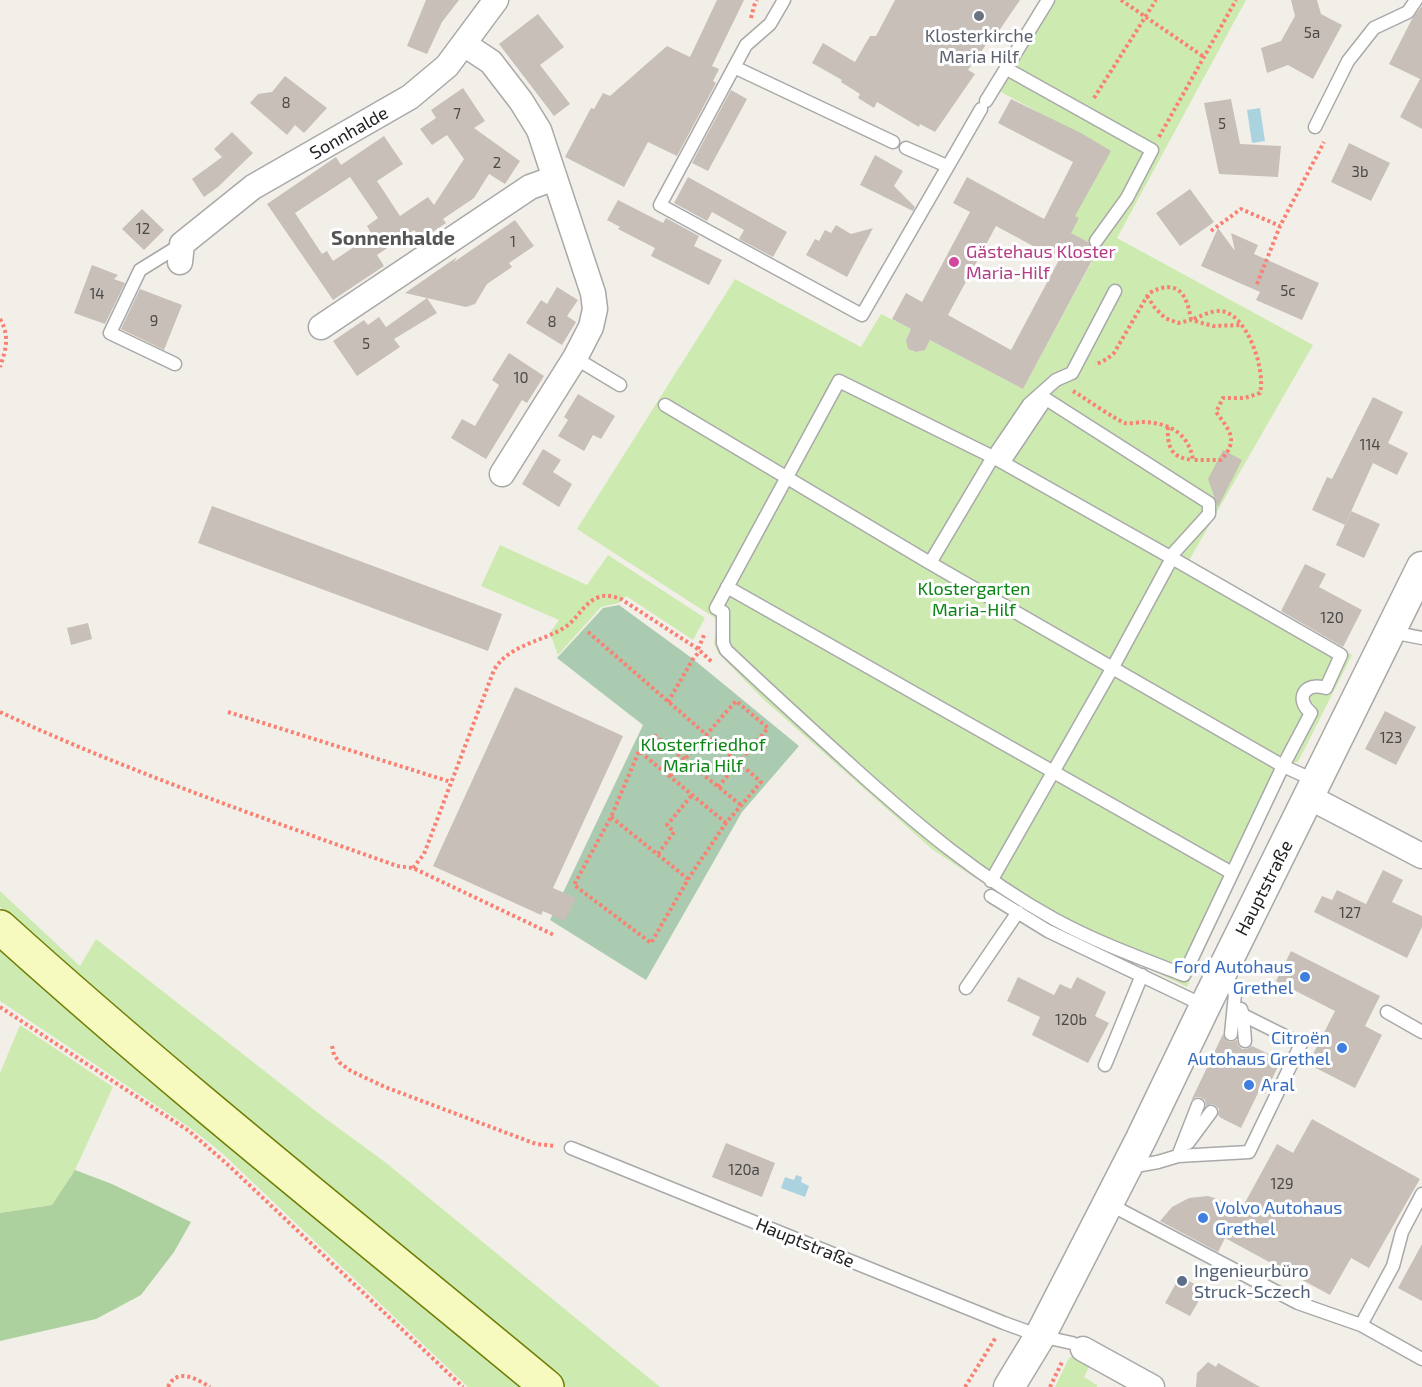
<!DOCTYPE html>
<meta charset="utf-8">
<style>
body{margin:0}
canvas{display:block;background:#f2efe9}
</style>
<canvas width="1422" height="1387"></canvas>
<script>
const ctx = document.querySelector('canvas').getContext('2d');
ctx.lineJoin = 'round';
function fillPath(path, color) { ctx.fillStyle = color; ctx.fill(path, 'evenodd'); }
function stroke(path, color, width, dash) { ctx.strokeStyle = color; ctx.lineWidth = width; ctx.lineCap = dash ? 'butt' : 'round'; ctx.setLineDash(dash || []); ctx.stroke(path); }
function label(font, color, halo, rows, align = 'center') {
  ctx.font = font + ' "Exo 2",sans-serif'; ctx.lineWidth = 6; ctx.setLineDash([]); ctx.textBaseline = 'middle'; ctx.strokeStyle = halo; ctx.fillStyle = color; for (const [text, x, y, turn = 0] of rows) {
    ctx.save(); ctx.translate(x, y); ctx.rotate((+turn || 0) * Math.PI / 180); ctx.textAlign = isNaN(turn) ? turn : align; if (halo) ctx.strokeText(text, 0, 0); ctx.fillText(text, 0, 0); ctx.restore();
  }
}
const grass = new Path2D(`
 M1056 0H1246L1117 238 1313 345 1187 564 1352 655 1298 762 1292 763 1187 987 1041 918 977 879 933 850 762 698 718 653 714 643 718 620 577 529 735 279 861 347 881 314 911 329 906 340 909 349 916 352 925 350 930 340 1023 389 1099 248 1067 231 1078 218 1075 216 1079 134 999 91Z
 M500 545 587 585 608 555 705 618 693 640 626 596 619 603 601 607 558 655 550 633 559 620 481 586Z
 M0 891 80 966 96 939 322 1116 385 1162 660 1387H566L484 1316 113 1011 0 907Z
 M0 946 526 1387H468L222 1153 193 1130 0 1001Z
 M20 1025 113 1087 75 1170 52 1205 0 1213V1073Z
 M1075 1356 1090 1365 1084 1377 1097 1385V1387H1055L1069 1358Z`);
const forest = new Path2D(`
 M75 1170 112 1184 191 1222 174 1252 141 1295 96 1319 0 1341V1213L52 1205Z`);
const cemetery = new Path2D(`
 M619 605 693 659 799 746 742 812 646 980 550 920 643 725 557 658 603 608Z`);
const water = new Path2D(`
 M1260 108 1265 141 1252 143 1247 110Z
 M796 1175 802 1177 801 1182 809 1186 805 1197 781 1188 785 1177 794 1180Z`);
const building = new Path2D(`
 M426 0H459L442 22 427 54 407 46Z
 M717 0H744L712 66 719 69 713 81 716 83 677 156 648 142 624 187 565 157 591 108 594 109 603 93 610 96 667 46 690 57Z
 M895 0H1020L990 44 988 42 968 70 975 74 935 132 920 124 919 127 877 102 874 108 858 98 860 94 841 82 842 80 812 63 823 43 855 62 870 36H876Z
 M1291 0H1317L1321 14 1342 25 1313 79 1288 65 1267 73 1261 48 1281 41 1295 16Z
 M1422 6V129L1400 117 1420 79 1389 64 1412 19Z
 M538 14 564 47 540 65 570 104 554 116 499 44Z
 M285 76 327 108 304 133 295 125 287 135 250 103 258 94 272 92Z
 M463 88 485 121 474 128 520 161 505 184 489 174 474 198 443 219 446 223 421 240 418 235 411 240 416 232 414 230 377 255 384 266 333 300 267 204 336 157 341 165 384 136 403 164 377 181 400 216 428 197 434 205 464 159 447 135 432 145 420 129 436 118 431 110ZM350 177 378 218 367 226 372 235 333 261 327 251 322 254 295 213Z
 M731 90 747 99 708 171 692 163Z
 M1011 99 1081 133 1111 151 1075 216 1079 218 1071 233 1088 242 1092 248 1098 249 1023 389 930 340 925 350 916 352 908 349 906 340 911 329 892 319 906 293 922 302 970 212 953 203 967 177 1044 219 1073 162 998 123ZM996 226 1059 260 1011 350 948 315Z
 M1231 99 1240 144 1281 146 1278 177 1219 174 1204 103Z
 M232 132 253 153 218 187 204 197 192 179 222 157 214 149Z
 M1349 143 1390 163 1371 201 1331 182Z
 M875 155 903 171 894 186 915 207 913 211 860 185Z
 M688 177 787 232 773 257 739 239 744 230 712 212 707 221 674 203Z
 M1190 189 1214 222 1180 246 1156 213Z
 M618 200 663 223 666 218 699 236 694 246 722 260 709 285 651 256 655 248 618 229 620 227 607 220Z
 M142 209 164 230 144 250 122 229Z
 M515 220 534 246 509 263 512 267 487 284 475 304 466 307 405 293 457 257 454 262Z
 M836 225 851 234 873 228 847 277 806 255 815 239 819 241 825 230 831 233Z
 M1218 228 1235 251 1231 233 1258 245 1254 254 1319 283 1302 320 1256 300 1260 292 1201 266Z
 M92 265 118 275 114 279 125 283 105 324 74 313Z
 M557 287 578 300 567 316 576 322 562 345 526 323 541 300 547 304Z
 M140 289 182 305 164 350 121 329Z
 M427 298 437 313 394 339 400 347 357 376 333 341 364 320 368 325 379 317 386 327Z
 M509 353 544 376 527 403 522 400 486 459 451 438 462 419 475 426 499 385 492 380Z
 M578 394 615 416 601 439 593 435 584 451 558 436 568 420 564 417Z
 M1373 397 1403 412 1388 443 1408 453 1397 475 1373 463 1345 525 1312 510 1327 477 1332 479Z
 M543 449 561 460 553 472 572 484 559 507 522 484Z
 M1223 450 1242 460 1218 507 1208 479Z
 M212 506 502 614 488 651 198 543Z
 M1351 511 1380 524 1364 558 1336 545Z
 M1305 564 1326 574 1319 587 1362 610 1343 647 1281 611Z
 M88 623 92 639 71 645 67 628Z
 M515 687 623 736 553 888 576 898 565 921 543 911 541 915 433 866Z
 M1385 711 1416 727 1396 765 1365 749Z
 M1383 870 1403 880 1392 902 1422 916V927L1407 958 1314 912 1322 896 1332 900 1337 890 1366 904Z
 M1291 951 1380 996 1365 1026 1382 1035 1355 1088 1308 1064 1335 1011 1276 981Z
 M1018 977 1054 995 1060 984 1071 989 1077 977 1106 992 1095 1016 1109 1023 1088 1063 1032 1035 1040 1017 1007 1001Z
 M1223 1034 1227 1041 1231 1042 1237 1040 1238 1045 1242 1049H1246L1252 1046 1281 1060 1265 1094 1259 1091 1241 1128 1221 1118 1218 1115 1219 1109 1215 1105 1211 1104 1206 1106 1205 1100 1200 1097H1196L1191 1101Z
 M1312 1119 1420 1179 1369 1268 1351 1258 1330 1295 1225 1238 1218 1252 1160 1221 1172 1207 1189 1198 1208 1196 1226 1202 1241 1210 1277 1144 1293 1153Z
 M726 1143 775 1163 762 1197 712 1177Z
 M1422 1244V1301L1398 1288Z
 M1180 1276 1205 1290 1190 1316 1165 1303Z
 M1208 1362 1216 1367 1218 1363 1260 1387H1196L1197 1373Z`);
const path = new Path2D(`
 M1121 0 1204 57
 M751 18 754 6 757 0
 M1094 98 1156 0
 M1159 137 1236 0
 M1211 231 1241 209 1280 226
 M1257 284 1280 226 1324 142
 M1147 296 1155 308 1165 318 1178 323 1191 320 1213 326 1241 325
 M0 319C10 336 6 349 0 367
 M1073 391C1085 398 1114 419 1125 423 1130 424 1138 422 1144 422 1170 423 1189 434 1193 460H1221C1239 440 1230 431 1216 412L1223 398H1245L1260 393C1266 371 1247 311 1219 311 1210 311 1199 317 1191 320 1187 294 1178 278 1149 293L1114 353 1107 359 1095 365
 M1168 427C1167 447 1171 458 1193 460
 M588 632 761 782 726 823 690 876 651 943 574 885 611 817 639 751 726 823
 M698 649 705 633
 M668 702 693 659 700 651
 M0 712C129 772 263 818 397 866L413 868 554 935
 M228 712 451 782
 M654 735 742 806
 M670 776 736 701 768 728 718 787
 M611 817 688 879
 M658 854 674 832 667 825 692 795
 M413 868 424 854 494 670C510 643 545 642 568 625 579 616 585 602 599 597 607 594 614 597 621 599L698 649 712 662
 M0 1007 189 1131 226 1163 463 1387
 M332 1046 334 1055 340 1063 351 1071 385 1087 536 1144 556 1146
 M168 1387C177 1367 197 1379 210 1387
 M965 1387 996 1337
 M1050 1387 1063 1360`);
const service = new Path2D(`
 M784 0 770 24 746 45 660 205 862 315 981 109
 M734 67 893 142
 M1007 69 1152 150 1127 198 1096 241
 M986 101 1048 0
 M1315 127 1348 61 1374 28 1408 12 1416 0
 M906 148 947 166
 M1115 291 1072 373 1056 380 1029 404 993 457 1172 558
 M575 358 620 385
 M175 364 110 333 140 270 182 244
 M665 405 930 563 1283 766 1316 781
 M1004 462 1046 399 1209 503V514L1170 557
 M930 563 993 457 839 381 716 608 723 612V643L726 650C768 690 811 729 854 768 916 824 980 878 1054 919 1096 942 1140 958 1184 975L1283 766 1311 713C1294 699 1305 681 1326 688L1341 655 1172 558 1113 667 991 881
 M727 587 1232 873
 M1391 632 1422 638
 M991 896 1048 931 1205 1006
 M1225 972 1235 994 1231 1034
 M966 988 1018 912
 M1241 1009 1243 1015 1245 1041
 M1387 1012 1422 1032
 M1105 1065 1142 975
 M1188 1143 1211 1112
 M571 1148 1004 1323 1040 1336 1072 1343 1083 1349
 M1178 1156 1249 1152 1301 1044 1243 1015
 M1130 1167 1158 1162 1178 1156 1198 1105
 M1422 1194 1402 1232 1393 1266 1361 1325 1422 1359
 M1109 1204 1298 1303 1361 1325`);
const minor = new Path2D(`
 M464 44 491 62 521 101 539 130 593 293 595 309 591 327 575 358 502 474
 M180 262 182 244 253 187 410 97 447 66 496 0
 M321 327 530 187 555 178
 M1309 797 1422 856
 M1083 1349 1152 1387`);
const tertiary = new Path2D(`
 M1009 1387 1040 1336 1141 1139 1205 1006 1422 567`);
const secondary = new Path2D(`
 M0 927C177 1087 364 1235 547 1387`);
const markers = [
 [979,16,6,"#6b7280"],
 [954,262,6,"#d1479c"],
 [1305,977,6,"#3f7fe0"],
 [1342,1048,6,"#3f7fe0"],
 [1249,1085,6,"#3f7fe0"],
 [1203,1218,6,"#3f7fe0"],
 [1182,1281,6,"#5c6f8a"]
];
const numberNames = [
 ["5a",1312,33],
 ["8",286,103],
 ["7",457,114],
 ["5",1222,124],
 ["2",497,163],
 ["3b",1360,172],
 ["12",143,229],
 ["1",513,242],
 ["5c",1288,291],
 ["14",97,294],
 ["9",154,321],
 ["8",552,322],
 ["5",366,344],
 ["10",521,378],
 ["114",1370,445],
 ["120",1332,618],
 ["123",1391,738],
 ["127",1350,913],
 ["120b",1071,1020],
 ["120a",744,1170],
 ["129",1282,1184]
];
const worshipNames = [
 ["Klosterkirche",979,36],
 ["Maria Hilf",979,57]
];
const streetNames = [
 ["Sonnhalde",349,133,-30],
 ["Hauptstraße",1264,888,-63],
 ["Hauptstraße",805,1243,22]
];
const hotelNames = [
 ["Gästehaus Kloster",966,252],
 ["Maria-Hilf",966,273]
];
const parkNames = [
 ["Klostergarten",974,589],
 ["Maria-Hilf",974,610],
 ["Klosterfriedhof",703,745],
 ["Maria Hilf",703,766]
];
const shopNames = [
 ["Ford Autohaus",1293,967],
 ["Grethel",1293,988],
 ["Citroën",1330,1038],
 ["Autohaus Grethel",1330,1059],
 ["Aral",1261,1085,"left"],
 ["Volvo Autohaus",1215,1208,"left"],
 ["Grethel",1215,1229,"left"]
];
const serviceNames = [
 ["Ingenieurbüro",1194,1271],
 ["Struck-Sczech",1194,1292]
];
const neighbourhoodNames = [
 ["Sonnenhalde",393,238]
];
fillPath(grass, '#cdebb0');
fillPath(forest, '#add19e');
fillPath(cemetery, '#aacbaf');
fillPath(water, '#aad3df');
fillPath(building, '#c7bfb8');
stroke(service, '#a9a9a9', 15);
stroke(minor, '#a9a9a9', 27);
stroke(tertiary, '#a9a9a9', 33);
stroke(secondary, '#707d05', 36);
stroke(path, '#fa8072', 4, [3, 3]);
stroke(service, '#fff', 12);
stroke(minor, '#fff', 24);
stroke(tertiary, '#fff', 30);
stroke(secondary, '#f7fabf', 33);
for (const [x, y, r, color] of markers) { const dot = new Path2D(); dot.arc(x, y, r, 0, 2 * Math.PI); ctx.fillStyle = color; ctx.fill(dot); stroke(dot, '#fff', 2); }
label('15px', '#4b4948', null, numberNames);
label('18px', '#5b616d', '#fff', worshipNames);
label('18px', '#222', '#fff', streetNames);
label('18px', '#b23c85', '#fff', hotelNames, 'left');
label('18px', '#0c8416', '#fff', parkNames);
label('18px', '#366cbe', '#fff', shopNames, 'right');
label('18px', '#4e5e75', '#fff', serviceNames, 'left');
label('bold 20px', '#555', '#fff', neighbourhoodNames);
</script>
